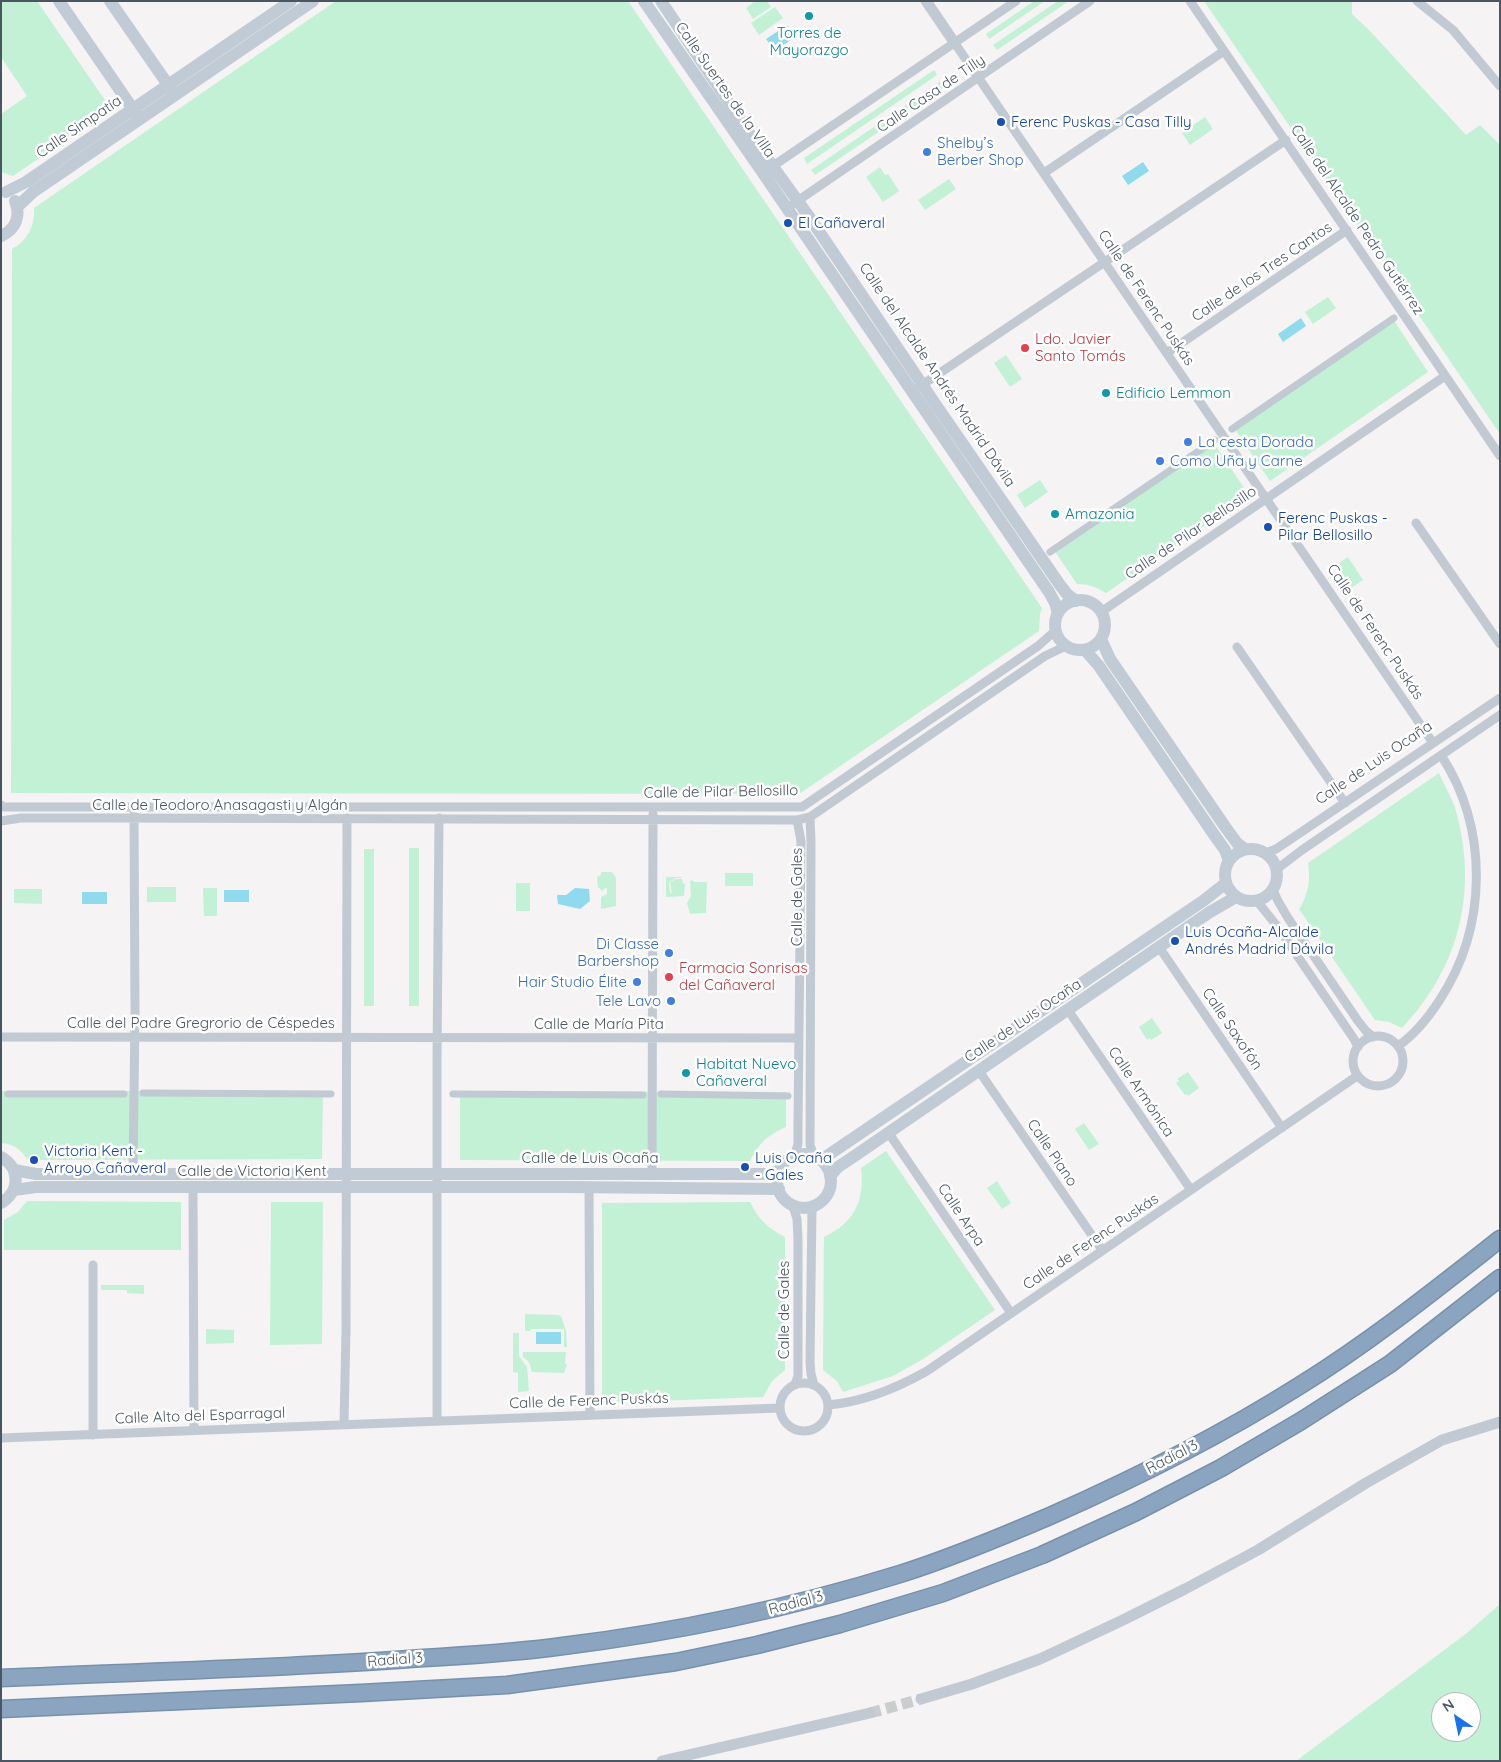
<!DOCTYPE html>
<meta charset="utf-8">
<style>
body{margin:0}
#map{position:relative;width:1501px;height:1762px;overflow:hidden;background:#f5f3f3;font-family:Quicksand,sans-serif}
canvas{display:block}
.frame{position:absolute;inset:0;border:2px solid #4a5661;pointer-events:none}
.north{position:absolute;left:1431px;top:1692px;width:50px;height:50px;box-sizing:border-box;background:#fff;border:1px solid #b7bbc0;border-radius:50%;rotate:326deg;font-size:14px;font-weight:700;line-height:20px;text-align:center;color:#4a5661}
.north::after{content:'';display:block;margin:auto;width:18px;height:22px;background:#1a73e8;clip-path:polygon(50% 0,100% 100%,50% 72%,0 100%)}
</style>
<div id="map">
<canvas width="1501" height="1762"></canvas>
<div class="frame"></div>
<div class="north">N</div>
</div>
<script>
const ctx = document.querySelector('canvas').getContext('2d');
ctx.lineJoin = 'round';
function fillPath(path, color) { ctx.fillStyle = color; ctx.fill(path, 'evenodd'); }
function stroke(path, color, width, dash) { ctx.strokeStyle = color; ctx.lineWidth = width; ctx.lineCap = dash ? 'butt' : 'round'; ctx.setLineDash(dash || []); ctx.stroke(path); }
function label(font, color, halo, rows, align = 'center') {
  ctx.font = font + ' Quicksand,sans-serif'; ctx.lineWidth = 5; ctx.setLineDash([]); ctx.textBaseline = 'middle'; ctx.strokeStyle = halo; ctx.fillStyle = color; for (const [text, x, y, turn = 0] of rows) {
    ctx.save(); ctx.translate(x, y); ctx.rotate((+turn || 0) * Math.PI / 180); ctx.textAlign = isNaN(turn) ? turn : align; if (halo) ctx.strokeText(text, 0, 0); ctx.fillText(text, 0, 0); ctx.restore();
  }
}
const green = new Path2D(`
 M1 1H37L111 109 13 176 1 172V114L27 96 1 57Z
 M336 1H628L1042 608 1040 614 1039 631 799 794 11 793 12 249C28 240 35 226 34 208Z
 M755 1H767L771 7 753 19 746 8Z
 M1034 1H1045L989 39 986 34Z
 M1058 1H1069L997 50 993 45Z
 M1204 1H1352V14L1369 30 1466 135 1480 125 1500 145V434Z
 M775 7 783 18 759 35 751 23Z
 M934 70 937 75 807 164 804 158Z
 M941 81 945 87 815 175 811 170Z
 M1205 117 1213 129 1190 145 1182 133Z
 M880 167 885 175 888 174 899 191 883 202 866 177Z
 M949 179 956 189 925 210 918 200Z
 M1328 297 1336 308 1313 324 1305 312Z
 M1391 316 1428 372 1270 481 1232 425Z
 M1006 355 1022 379 1010 387 994 363Z
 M1211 439 1249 495 1106 593C1096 587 1088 584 1077 584L1052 547Z
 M1040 480 1048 492 1025 508 1017 495Z
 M1348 557 1363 580 1351 588 1336 565Z
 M1439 773C1444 785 1451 796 1455 808 1479 889 1460 967 1402 1028L1389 1022 1375 1020 1299 909C1308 895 1311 880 1308 863Z
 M409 848H419V1006H409Z
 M364 849H374V1006H364Z
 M601 872H612L616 878V906L601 909V897L607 894V887L602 891 598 887 597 877 601 875Z
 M725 873H753V886H725Z
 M666 877H682V878H676L669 882 670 892 672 894 670 882 676 879H682L683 883 685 884 684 896 666 897Z
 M693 880V882H707L706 913 690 914 687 903 691 896 690 881Z
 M516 883H530V911H516Z
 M147 887H176V902H147Z
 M203 888H217V916H204Z
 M14 889H42V904L14 903Z
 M1152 1018 1162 1033 1151 1040 1150 1038 1147 1040 1139 1027Z
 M1188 1072 1199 1088 1188 1096 1187 1094 1185 1095 1176 1083 1179 1081 1177 1079Z
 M1 1091H323L322 1159 28 1160C20 1149 14 1144 1 1143Z
 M460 1091 786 1092V1127C769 1134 758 1144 750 1161L460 1160Z
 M1084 1123 1099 1144 1089 1150 1075 1129Z
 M886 1151 995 1310 923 1359 893 1376 843 1392 837 1381 823 1370 824 1237C854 1223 865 1201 861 1168Z
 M997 1181 1011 1203 1002 1209 987 1188Z
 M27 1201 181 1202V1250H4V1220L18 1212Z
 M271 1202H323L322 1344 270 1345Z
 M750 1202C758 1219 769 1229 785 1237V1370L772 1381 763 1397 602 1403V1203Z
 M101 1285H144V1294L127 1293V1290H101Z
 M525 1314 558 1315 561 1316 566 1331 567 1347H564V1329H531L530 1331H526L525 1329Z
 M206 1329 234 1330V1343L206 1344Z
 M513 1333H519V1356L527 1367 529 1391 518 1392V1373L513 1372Z
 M523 1352H566L565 1364H567L564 1373 532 1372 529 1362 523 1357Z
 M1500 1604V1761H1296L1467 1633ZM1441 1702H1471V1732H1441Z`);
const water = new Path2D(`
 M787 25 795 37 775 51 766 39Z
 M1143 162 1149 171 1128 185 1122 176Z
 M1301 318 1306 326 1283 342 1278 334Z
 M575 888 589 889 590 901 580 909 558 904 557 895H566Z
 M224 890H249V902H224Z
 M82 892H107V904H82Z
 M536 1332H561V1344H536Z`);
const tertiaryTunnel = new Path2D(`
 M870 1713 921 1699`);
const pedestrian = new Path2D(`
 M1232 429 1394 318
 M1050 552 1215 440
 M143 1093 331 1094
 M8 1094H124
 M453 1094 643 1095
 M661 1094 788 1096`);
const minor = new Path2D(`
 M1190 1 1500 456
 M1417 1 1453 30 1500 86
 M954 42 1433 743
 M770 168 1016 1
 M1044 173 1224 51
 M793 204 1090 1
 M1167 353 1347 230
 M919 387 1286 140
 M1416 523 1500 644
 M1101 612 1445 376
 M1237 647 1345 803
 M1 805 3 807H802L1038 646 1055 631
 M810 817 811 842 810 1145 814 1156
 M1 821 21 818H110L797 820 810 817 1045 656 1066 646
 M1266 853 1276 849 1294 837 1500 698
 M1277 869 1302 850 1500 715
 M1273 890 1278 901 1288 918 1358 1021 1366 1031 1373 1037
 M1257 901 1277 926 1354 1039 1358 1047
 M1159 947 1282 1128
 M1068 1010 1191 1190
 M1353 1061a25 25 0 1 1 50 0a25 25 0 1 1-50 0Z
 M1 1037 798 1038
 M1398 1046C1414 1035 1428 1018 1439 1001 1488 927 1489 829 1441 755
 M979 1071 1102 1250
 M888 1132 1011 1313
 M794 1157 798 1144V1124L801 841 797 820
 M133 1174 135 1013 134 814
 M652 1174 653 814
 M193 1188 194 1430
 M589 1188 590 1415
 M793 1206 797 1219 798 1239V1376L795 1384
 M812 1207 810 1362 811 1374 814 1385
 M93 1265V1435
 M780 1407a24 24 0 1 1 48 0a24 24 0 1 1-48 0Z
 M828 1405C863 1402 897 1388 927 1371L1357 1076
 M437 1420V1060L439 818
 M344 1424 346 1330 347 818
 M1 1438 779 1408`);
const tertiary = new Path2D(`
 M926 1 954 42
 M921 1699 972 1684 1040 1659 1123 1620 1185 1589 1258 1550 1366 1483 1442 1440 1500 1422
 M662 1761 870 1713`);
const secondary = new Path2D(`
 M59 1 137 115
 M110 1 173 92
 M644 1 763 173 1049 592 1055 603 1058 613
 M661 1 756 143 810 218 936 405 1060 585 1067 594 1076 601
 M6 192 26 182 291 1
 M17 207 33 192 313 1
 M1 236C16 229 21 216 15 201
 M1055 625a25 25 0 1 1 50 0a25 25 0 1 1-50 0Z
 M1101 639 1110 659 1226 828 1237 843 1245 849
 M1085 650 1099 666 1215 836 1225 850 1229 861
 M1225 875a26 26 0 1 1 52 0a26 26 0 1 1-52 0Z
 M777 1181a27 27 0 1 1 54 0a27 27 0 1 1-54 0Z
 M1 1157C21 1168 20 1192 1 1203
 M821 1160 1203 901 1226 883
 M14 1170 36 1174H767L780 1171
 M830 1176 838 1167 856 1155 1210 912 1236 897
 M14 1190 36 1187H566L779 1189`);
const motorway = new Path2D(`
 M1 1678C132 1672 264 1669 395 1660 451 1656 507 1654 563 1646 677 1632 790 1608 900 1574 951 1558 1001 1537 1050 1516 1136 1478 1220 1436 1299 1386 1370 1342 1435 1290 1500 1239
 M1 1709 361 1693 507 1685 676 1662 757 1645 840 1624 943 1593 1042 1555 1136 1512 1221 1468 1301 1421 1390 1364 1500 1278`);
const markers = [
 [809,16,5,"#0f9aa8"],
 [1001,122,5,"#1a4fb4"],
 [927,152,5,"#3f7fe0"],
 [788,223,5,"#1a4fb4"],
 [1025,348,5,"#e0444e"],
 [1106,393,5,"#0f9aa8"],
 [1188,442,5,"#3f7fe0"],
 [1160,461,5,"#3f7fe0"],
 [1055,514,5,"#0f9aa8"],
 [1268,527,5,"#1a4fb4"],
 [1175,941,5,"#1a4fb4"],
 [669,953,5,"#3f7fe0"],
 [669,977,5,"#e0444e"],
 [637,982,5,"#3f7fe0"],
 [671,1001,5,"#3f7fe0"],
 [686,1073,5,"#0f9aa8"],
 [34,1160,5,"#1a4fb4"],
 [745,1167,5,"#1a4fb4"]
];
const cultureNames = [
 ["Torres de",809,33,"center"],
 ["Mayorazgo",809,50,"center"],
 ["Edificio Lemmon",1116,393],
 ["Amazonia",1065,514],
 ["Habitat Nuevo",696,1064],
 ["Cañaveral",696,1081]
];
const streetNames = [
 ["Calle Suertes de la Villa",725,90,55],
 ["Calle Casa de Tilly",931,94,-34],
 ["Calle Simpatía",79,127,-34],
 ["Calle del Alcalde Pedro Gutiérrez",1357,220,56],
 ["Calle de los Tres Cantos",1262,272,-34],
 ["Calle de Ferenc Puskás",1146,298,56],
 ["Calle del Alcalde Andrés Madrid Dávila",937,375,56],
 ["Calle de Pilar Bellosillo",1191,533,-34],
 ["Calle de Ferenc Puskás",1375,632,56],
 ["Calle de Luis Ocaña",1374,763,-34],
 ["Calle de Pilar Bellosillo",721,792,-1],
 ["Calle de Teodoro Anasagasti y Algán",220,805],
 ["Calle de Gales",797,897,-90],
 ["Calle de Luis Ocaña",1023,1021,-34],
 ["Calle del Padre Gregrorio de Céspedes",201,1023],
 ["Calle de María Pita",599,1024],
 ["Calle Saxofón",1232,1029,56],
 ["Calle Armónica",1141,1092,56],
 ["Calle Piano",1052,1153,56],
 ["Calle de Luis Ocaña",590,1158],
 ["Calle de Victoria Kent",252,1171],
 ["Calle Arpa",961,1215,56],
 ["Calle de Ferenc Puskás",1091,1242,-34],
 ["Calle de Gales",784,1310,-90],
 ["Calle de Ferenc Puskás",589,1401,-2],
 ["Calle Alto del Esparragal",200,1416,-2],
 ["Radial 3",1172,1457,-27],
 ["Radial 3",796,1603,-15],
 ["Radial 3",395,1660,-4]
];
const transitNames = [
 ["Ferenc Puskas - Casa Tilly",1011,122],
 ["El Cañaveral",798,223],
 ["Ferenc Puskas -",1278,518],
 ["Pilar Bellosillo",1278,535],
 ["Luis Ocaña-Alcalde",1185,932],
 ["Andrés Madrid Dávila",1185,949],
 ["Victoria Kent -",44,1151],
 ["Arroyo Cañaveral",44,1168],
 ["Luis Ocaña",755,1158],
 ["- Gales",755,1175]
];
const shopNames = [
 ["Shelby’s",937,143],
 ["Berber Shop",937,160],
 ["La cesta Dorada",1198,442],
 ["Como Uña y Carne",1170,461],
 ["Di Classe",659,944,"right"],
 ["Barbershop",659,961,"right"],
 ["Hair Studio Élite",627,982,"right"],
 ["Tele Lavo",661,1001,"right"]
];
const healthNames = [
 ["Ldo. Javier",1035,339],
 ["Santo Tomás",1035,356],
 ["Farmacia Sonrisas",679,968],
 ["del Cañaveral",679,985]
];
fillPath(green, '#c3f1d5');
fillPath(water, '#90daee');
stroke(tertiaryTunnel, '#caccce', 11, [11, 5.5]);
stroke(motorway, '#7690ad', 19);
stroke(pedestrian, '#c1cad2', 7);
stroke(minor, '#c1cad2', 9);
stroke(tertiary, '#c1cad2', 11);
stroke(secondary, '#c1cbd6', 12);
stroke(motorway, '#8ba5c1', 16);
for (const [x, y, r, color] of markers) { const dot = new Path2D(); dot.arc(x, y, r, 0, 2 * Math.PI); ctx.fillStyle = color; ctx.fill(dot); stroke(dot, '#fff', 2); }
label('15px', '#0d838f', '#fff', cultureNames, 'left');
label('15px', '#4a5661', '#fff', streetNames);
label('15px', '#164399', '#fff', transitNames, 'left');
label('15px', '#366cbe', '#fff', shopNames, 'left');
label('15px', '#be3a42', '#fff', healthNames, 'left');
</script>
